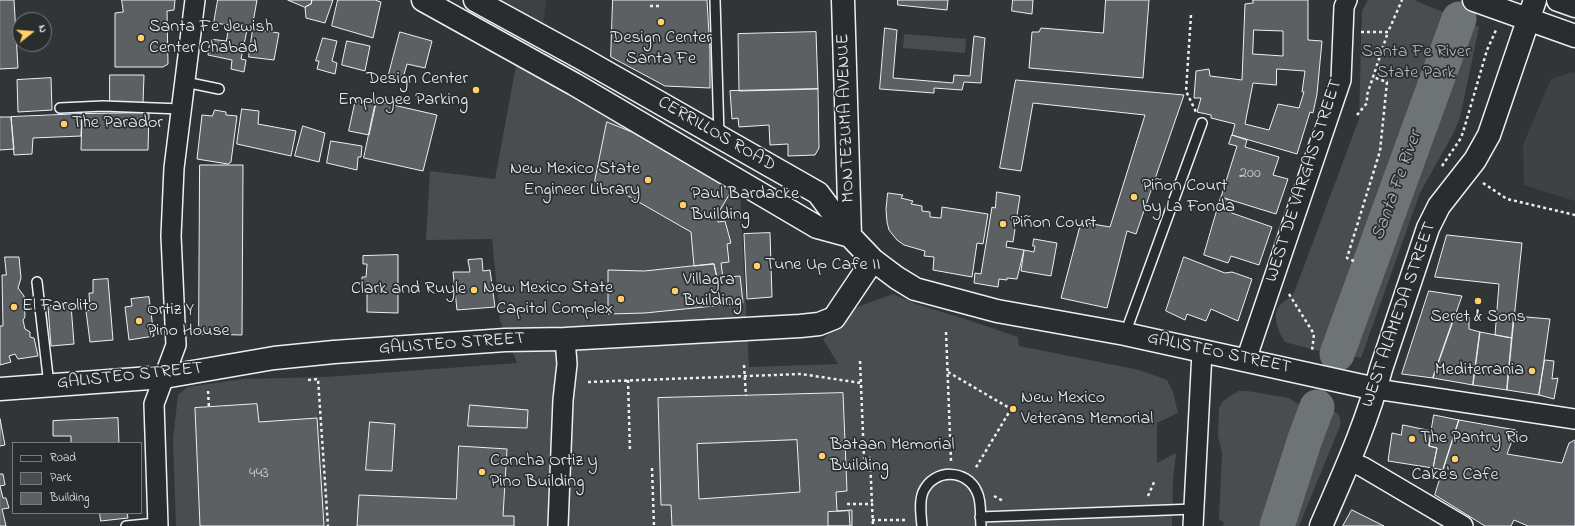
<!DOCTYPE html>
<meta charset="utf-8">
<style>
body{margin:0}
#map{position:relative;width:1575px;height:526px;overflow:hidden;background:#323536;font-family:"Indie Flower",sans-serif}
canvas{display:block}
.legend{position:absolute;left:12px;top:442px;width:130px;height:72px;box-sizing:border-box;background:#2a2d2e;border:1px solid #767b7f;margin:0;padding:5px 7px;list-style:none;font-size:12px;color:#e8f1f8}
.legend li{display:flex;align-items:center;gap:8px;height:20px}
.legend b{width:20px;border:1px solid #767b7f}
.north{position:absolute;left:12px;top:12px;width:40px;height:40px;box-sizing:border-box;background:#2a2d2e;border:1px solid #767b7f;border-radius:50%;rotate:73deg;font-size:11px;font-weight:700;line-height:16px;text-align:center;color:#e8f1f8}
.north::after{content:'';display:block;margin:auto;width:14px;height:18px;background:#ffd166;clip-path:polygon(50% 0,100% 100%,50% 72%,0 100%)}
</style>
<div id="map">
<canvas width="1575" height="526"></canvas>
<ul class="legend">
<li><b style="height:5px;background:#2a2d2e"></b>Road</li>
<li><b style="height:11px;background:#494d4f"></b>Park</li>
<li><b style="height:11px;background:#5c6063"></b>Building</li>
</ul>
<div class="north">N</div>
</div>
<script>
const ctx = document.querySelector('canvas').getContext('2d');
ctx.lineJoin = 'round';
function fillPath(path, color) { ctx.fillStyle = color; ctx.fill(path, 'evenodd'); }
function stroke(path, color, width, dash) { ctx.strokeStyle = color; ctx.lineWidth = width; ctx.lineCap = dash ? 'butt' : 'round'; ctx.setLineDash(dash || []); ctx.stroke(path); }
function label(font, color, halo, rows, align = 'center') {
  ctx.font = font + ' "Indie Flower",sans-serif'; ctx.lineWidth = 3.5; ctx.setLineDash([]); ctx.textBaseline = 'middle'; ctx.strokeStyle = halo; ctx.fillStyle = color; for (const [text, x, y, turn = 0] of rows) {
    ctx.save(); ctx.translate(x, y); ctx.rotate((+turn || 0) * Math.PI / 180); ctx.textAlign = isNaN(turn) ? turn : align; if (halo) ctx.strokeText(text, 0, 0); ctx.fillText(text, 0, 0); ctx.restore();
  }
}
const built = new Path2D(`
 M493 0H546L543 27Z
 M1573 72 1575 73V201L1524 185 1523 145 1551 79Z`);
const green = new Path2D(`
 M1368 0H1414L1479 27 1460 118 1453 134 1420 193 1361 358 1315 350 1285 342C1278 331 1270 313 1282 303 1286 299 1291 298 1294 293L1359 119 1362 11Z
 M904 34 966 39 965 53 903 48Z
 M516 66 600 110 740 194 749 367 838 364 823 339 840 324 852 309 893 294 916 304 965 319 1018 337 1019 346 1139 370 1167 380 1173 392 1178 413 1157 423V463L1176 453 1173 479 1172 526H176L173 439 178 395 188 387 243 379 326 377 517 363 500 320 492 239 426 240 430 171 495 179Z
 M1239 391H1247L1289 398 1296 403 1334 411C1340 415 1341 419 1340 426L1299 526H1223L1224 523 1219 519 1222 453 1218 436 1219 409 1222 402 1230 396Z`);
const river = new Path2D(`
 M1337 354 1459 19
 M1277 526 1305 439 1317 407`);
const building = new Path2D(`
 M0 0H14L18 68 0 69Z
 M122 0H175L174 10 167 11 168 64 163 67H115V13L123 12Z
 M218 0H257L252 28 214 23Z
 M288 0H312L311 4 305 7Z
 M312 0H333L325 23 306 18 305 7 311 4Z
 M338 0H375L381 2 373 38 332 26Z
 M613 0H707L710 51V88L665 86 611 57Z
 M898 0H948L947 10 898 5Z
 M1013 0H1033L1032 14 1012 11Z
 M1106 0H1149L1143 78 1029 68 1032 32H1039L1041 28 1103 33Z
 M1253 0H1308V40L1322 41 1317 94 1313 113 1310 112 1297 154 1232 135 1235 124 1211 118V115L1197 112 1201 98H1194L1196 71 1209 69 1210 76 1242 80 1245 4 1253 3ZM1254 30 1283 31V56L1253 54ZM1277 69 1305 71 1302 92H1304L1299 108 1278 104 1269 130 1245 124 1253 83 1276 85Z
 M229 27 247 30 241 59 246 60 244 72 231 69 232 60 208 55 210 39 226 41Z
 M885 28 897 30 893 78 953 83 954 75 970 76 974 36 985 38 981 83 964 82 962 90 934 88V93L880 89Z
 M253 29 279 33 274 60 249 57Z
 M400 32 432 41 425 68 407 64 403 78 389 74Z
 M816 32 818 89 739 91 738 34Z
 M323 38 337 41 332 61 337 63 335 74 317 69 319 61H316Z
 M347 41 370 46 365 71 342 65Z
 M110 75H144L143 103H110Z
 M51 78 52 110 18 112 17 80Z
 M1016 80 1184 95 1136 234 1127 231 1107 308 1061 298 1081 222 1110 227 1145 115 1033 103 1021 171 1000 168Z
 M818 89 819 148 815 155 788 156V144L770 145 769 125 739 127 738 118 732 119 730 91Z
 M356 99 376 103 369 135 349 131Z
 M376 101 437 115 423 171 364 158Z
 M242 109 259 111 258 124 296 131 291 156 237 144Z
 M215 110 226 112V115L237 116 231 162 228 164 197 159 202 115 212 116Z
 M149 113 148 150H81L82 114Z
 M82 114 81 136 33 138 32 154 14 155 11 117Z
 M0 117H11L14 149 0 150Z
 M607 122 632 132 732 190 717 215 718 222 725 221 731 243 727 244 729 262 721 263 723 278H717L714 264 694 266 691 232 616 189 614 194 595 181Z
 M303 126 325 133 319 162 295 156Z
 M1232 135 1247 140 1245 147 1279 157 1273 175 1288 179 1276 214 1221 197 1237 146 1229 144Z
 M331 141 362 146 361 157H358L357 170 327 163Z
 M200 165H243L242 335 199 334Z
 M997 192 1020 196 1013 242 1007 241 1006 247 1024 250 1017 279 1007 278V280L999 279 998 287 974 283 975 273 981 274 992 207 995 208Z
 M888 193 903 195 901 198 913 201 911 204 922 206V211L930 212V217L941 218 942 207 988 214 983 244 977 243 972 277 933 270 934 257 924 256 925 251 904 245 897 240 889 230 887 222 886 210Z
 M1221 197 1232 201 1229 212 1272 227 1259 265 1231 256 1228 263 1204 255Z
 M770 233 772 297 747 299 744 234Z
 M1447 235 1522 243 1512 338 1495 335 1499 284 1435 277Z
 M1034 239 1057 243 1051 276 1021 271 1024 250 1034 252 1035 246H1033Z
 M398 255V313L367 312V289L362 290V277H366L367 264H363V256Z
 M5 257H19L21 278 18 288 24 296 25 317 23 320 25 329 30 332V337L34 338 38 356 18 359 15 354 9 356 11 362 0 365V326H3L2 275H6Z
 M1184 257 1225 273 1232 272 1252 279 1238 321 1211 309 1206 321 1187 314 1185 320 1166 311Z
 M482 259 483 271 490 270 495 307 457 310 453 272H470L468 260Z
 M714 264 717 278 740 276 743 303 645 313 608 314V270L644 271Z
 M108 279 113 340 90 342 86 311 90 310 89 293H93V280Z
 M1429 291 1462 296 1433 378 1402 374Z
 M149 297 154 336 129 340 125 307 132 306 131 299Z
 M71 305 74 344 51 346 48 306Z
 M1455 315 1469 317V329L1480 332 1473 385 1433 378Z
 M1514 316 1550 319 1539 395 1507 390Z
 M1480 332 1512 338 1507 390 1473 385Z
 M1545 360 1554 361 1552 379 1558 378 1554 399 1539 395Z
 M843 393 847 491 836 492 837 511 852 510V526H672L671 505H661L658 398ZM797 440 800 492 699 499 697 444Z
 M257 404 259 422 317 418 324 526H200L195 408Z
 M470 405 528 410 527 428 468 426Z
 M1434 415 1459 420 1443 470 1433 468 1437 448 1429 446Z
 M118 418 119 443H71V436H53V421Z
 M0 419 5 445 0 446Z
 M1459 420 1516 430 1507 454 1562 463 1569 443 1575 440V526H1528L1514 520 1511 526H1485L1435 495Z
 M370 422 395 424 392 471 366 470Z
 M1403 425 1432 431 1429 446 1437 448 1433 468 1388 461 1392 433 1401 435Z
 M459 446 507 449 503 516H514V526H357L359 495 456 499Z
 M0 474H3L5 485 0 486 3 498H6L9 508 2 509 6 526H0Z
 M1352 510 1384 526H1343Z
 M849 511 850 526H828V512Z
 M100 513H127L128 518 101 521Z`);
const path = new Path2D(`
 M650 6H661
 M1191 15 1186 91 1196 112
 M1361 32H1388L1402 0
 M1357 115 1367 103V95L1388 32
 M1442 166 1461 138 1464 129 1487 50 1496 30
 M1483 183 1507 199 1575 215
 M1354 261 1347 258 1380 151 1387 82 1373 77
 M1289 294 1314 334 1312 351
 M946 332 951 461
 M860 361 864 458H870L872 504
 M744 365 746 396
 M948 372 1011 409 975 469
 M308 380 318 379 328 526
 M628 380 630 452
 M588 382 801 374 861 383
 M208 391 209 408
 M652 468 654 526
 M994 496 1003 501
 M1148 496 1155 480
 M847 504H872L873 526
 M872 520H908`);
const service = new Path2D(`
 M715 0 719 135
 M185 82 219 89
 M60 108 103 106 181 109
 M37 282 49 385
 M1125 334 1202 123
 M980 517 1194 509
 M126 526 157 523
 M922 526C921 515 919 502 923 492 934 468 967 469 977 492 982 502 980 515 981 526`);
const minor = new Path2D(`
 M1246 360 1341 80 1344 7 1347 0
 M1376 389 1575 419
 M1349 461 1363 467 1463 526
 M158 526 154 404 176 345 171 236 174 168 195 0
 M558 526 563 400 567 364 565 339
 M1193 526 1202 352`);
const tertiary = new Path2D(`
 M423 0 574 84 817 227 850 236
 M475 0 581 58 818 193 850 236 873 260 897 278 915 289 997 311 1125 334 1376 389
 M843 0 850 236
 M1474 0 1575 36
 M1558 0 1575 6
 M0 389 164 377 274 358 334 352 505 340 565 339 800 326 819 324 834 318 873 260
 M1321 526C1343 475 1367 423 1381 369L1428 228 1439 206 1475 160 1489 135 1535 0`);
const markers = [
 [661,22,4,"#ffd166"],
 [141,38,4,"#ffd166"],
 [476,90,4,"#ffd166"],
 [64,124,4,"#ffd166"],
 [648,180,4,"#ffd166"],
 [1134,197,4,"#ffd166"],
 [683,205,4,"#ffd166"],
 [1003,224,4,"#ffd166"],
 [757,266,4,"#ffd166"],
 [474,290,4,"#ffd166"],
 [675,291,4,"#ffd166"],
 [621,299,4,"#ffd166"],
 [1478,301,4,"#ffd166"],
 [14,307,4,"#ffd166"],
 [139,321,4,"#ffd166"],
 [1532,371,4,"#ffd166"],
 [1013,409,4,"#ffd166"],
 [1412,439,4,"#ffd166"],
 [822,456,4,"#ffd166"],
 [1455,459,4,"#ffd166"],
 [482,472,4,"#ffd166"]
];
const numberNames = [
 ["200",1250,174],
 ["443",259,474]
];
const poiNames = [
 ["Santa Fe Jewish",149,28],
 ["Center Chabad",149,49],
 ["Design Center",661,39,"center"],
 ["Santa Fe",661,60,"center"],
 ["Design Center",468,80,"right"],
 ["Employee Parking",468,101,"right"],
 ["The Parador",72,124],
 ["New Mexico State",640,170,"right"],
 ["Engineer Library",640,191,"right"],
 ["Piñon Court",1142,187],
 ["by La Fonda",1142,208],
 ["Paul Bardacke",691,195],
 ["Building",691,216],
 ["Piñon Court",1011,224],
 ["Tune Up Cafe II",765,266],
 ["Villagra",683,281],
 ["Building",683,302],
 ["New Mexico State",613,289,"right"],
 ["Capitol Complex",613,310,"right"],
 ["Clark and Ruyle",466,290,"right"],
 ["El Farolito",22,307],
 ["Ortiz Y",147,311],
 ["Pino House",147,332],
 ["Seret & Sons",1478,318,"center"],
 ["Mediterrania",1524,371,"right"],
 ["New Mexico",1021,399],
 ["Veterans Memorial",1021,420],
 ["The Pantry Rio",1420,439],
 ["Bataan Memorial",830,446],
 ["Building",830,467],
 ["Concha Ortiz y",490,462],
 ["Pino Building",490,483],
 ["Cake's Cafe",1455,476,"center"]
];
const parkNames = [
 ["Santa Fe River",1416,53],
 ["State Park",1416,74]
];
const streetNames = [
 ["MONTEZUMA AVENUE",847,118,-92],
 ["CERRILLOS ROAD",716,135,30],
 ["WEST DE VARGAS STREET",1305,181,-72],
 ["WEST ALAMEDA STREET",1400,315,-71],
 ["GALISTEO STREET",452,345,-4],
 ["GALISTEO STREET",1219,354,12],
 ["GALISTEO STREET",130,377,-6]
];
const waterNames = [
 ["Santa Fe River",1398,186,-70]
];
fillPath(built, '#3f4244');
fillPath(green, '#494d4f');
stroke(river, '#6e7376', 35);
fillPath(building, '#5c6063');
stroke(building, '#e8f1f8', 1);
stroke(service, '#e8f1f8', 12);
stroke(minor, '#e8f1f8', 22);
stroke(tertiary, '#e8f1f8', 25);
stroke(path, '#e8f1f8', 2.5, [3, 3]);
stroke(service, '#2a2d2e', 9);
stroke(minor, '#2a2d2e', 19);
stroke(tertiary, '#2a2d2e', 22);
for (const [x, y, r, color] of markers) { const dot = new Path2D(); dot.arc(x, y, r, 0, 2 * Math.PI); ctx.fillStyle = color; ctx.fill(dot); stroke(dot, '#2a2d2e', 1.5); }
label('16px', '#c5cdd3', null, numberNames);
label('18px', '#e8f1f8', '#2a2d2e', poiNames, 'left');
label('18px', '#b0b8bd', '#2a2d2e', parkNames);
label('18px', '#e8f1f8', '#2a2d2e', streetNames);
label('italic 19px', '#b1b8be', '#2a2d2e', waterNames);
</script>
